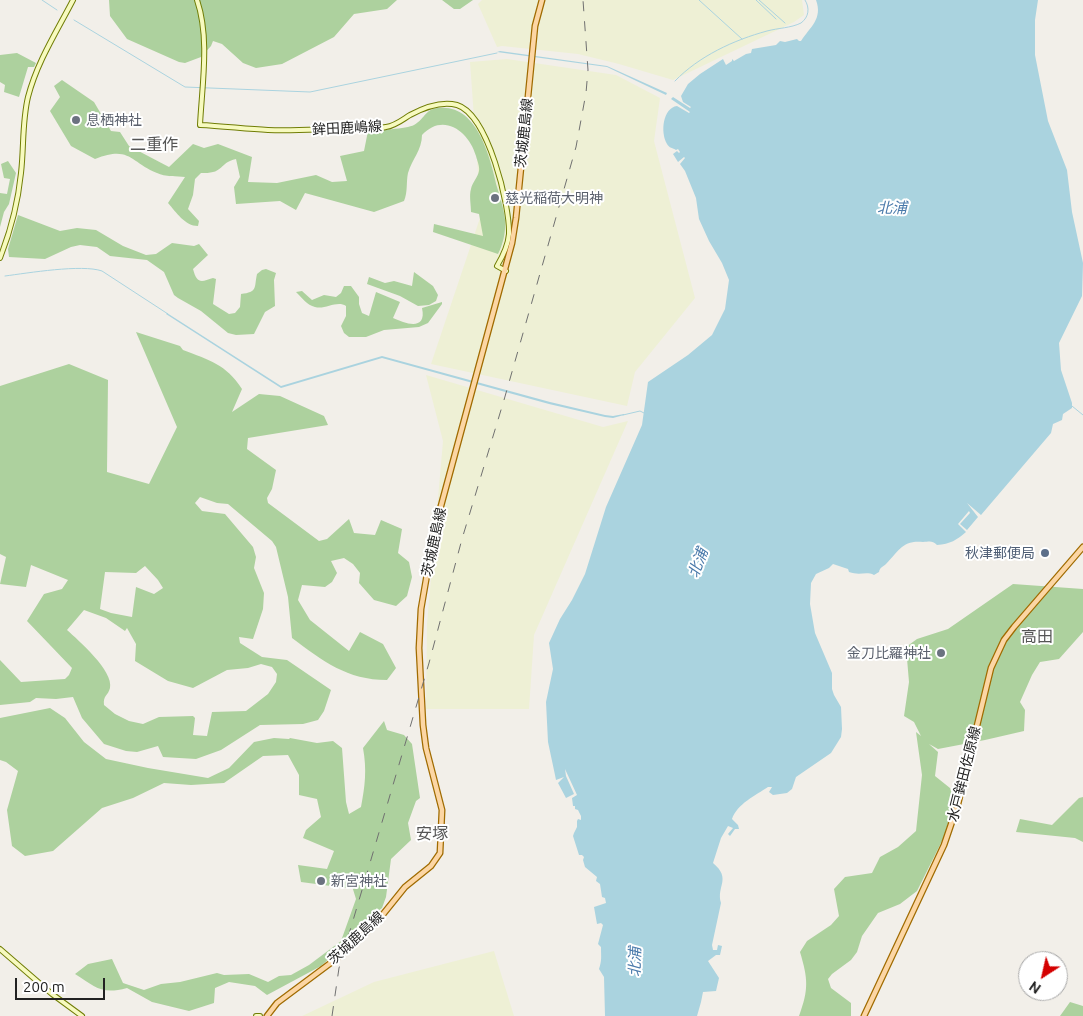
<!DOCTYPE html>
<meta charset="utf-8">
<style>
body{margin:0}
#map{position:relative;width:1083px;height:1016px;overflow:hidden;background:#f2efe9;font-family:Ubuntu,sans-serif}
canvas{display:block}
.north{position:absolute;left:1018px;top:951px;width:50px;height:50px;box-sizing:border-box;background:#fff;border:1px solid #a7a7a7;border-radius:50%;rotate:215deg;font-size:14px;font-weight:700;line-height:20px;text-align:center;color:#222}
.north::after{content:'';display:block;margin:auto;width:18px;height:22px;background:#d40000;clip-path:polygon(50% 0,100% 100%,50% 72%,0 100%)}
.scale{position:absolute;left:15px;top:978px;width:90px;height:22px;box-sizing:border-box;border:2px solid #222;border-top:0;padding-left:6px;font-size:15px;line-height:18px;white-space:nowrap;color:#222;-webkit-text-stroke:4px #fff;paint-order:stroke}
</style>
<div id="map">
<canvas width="1083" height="1016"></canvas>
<div class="north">N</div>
<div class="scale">200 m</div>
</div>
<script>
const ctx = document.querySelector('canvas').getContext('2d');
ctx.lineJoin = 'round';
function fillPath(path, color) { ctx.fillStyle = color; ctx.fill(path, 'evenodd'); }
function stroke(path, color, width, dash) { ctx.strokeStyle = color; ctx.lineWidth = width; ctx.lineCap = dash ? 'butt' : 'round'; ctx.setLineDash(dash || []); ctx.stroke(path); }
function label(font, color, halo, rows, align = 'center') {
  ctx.font = font + ' Ubuntu,"Noto Sans JP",sans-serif'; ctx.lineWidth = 4; ctx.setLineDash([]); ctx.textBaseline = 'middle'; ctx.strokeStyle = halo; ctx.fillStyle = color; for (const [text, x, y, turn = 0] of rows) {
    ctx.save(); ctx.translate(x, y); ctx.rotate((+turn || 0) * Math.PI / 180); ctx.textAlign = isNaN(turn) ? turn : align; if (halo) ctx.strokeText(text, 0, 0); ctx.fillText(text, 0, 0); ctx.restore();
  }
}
const farmland = new Path2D(`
 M482 0H802L804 15 794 22 673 80 619 64 578 54 502 46 497 47 478 4Z
 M507 59 616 75 660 98 654 141 695 298 635 372 627 406 431 364 481 215 470 62Z
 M426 375 603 427 628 421 534 635 529 709H426L427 624 443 441Z
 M494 951 514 1016H302L374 982Z`);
const forest = new Path2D(`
 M109 0H397L387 9 354 14 334 37 282 64 256 68 243 63 222 44 213 41 211 46 201 57 185 63 179 62 127 39 110 16Z
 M442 0H473L460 9H454Z
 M17 53 36 63 34 67H28L19 97 4 92 5 85 0 82V55Z
 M62 80 94 102 111 131 120 132 129 146 169 167 193 144 204 148 218 144 252 157 248 182 277 183 316 175 332 182 347 181 340 156 364 151 368 131C377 130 407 129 414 125 427 118 424 106 446 108 479 110 491 161 497 187 500 197 504 209 505 220 506 232 503 244 498 254L433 232 434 224 483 236 479 214 471 212C471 205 469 195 471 189 472 183 478 177 479 171 480 167 477 160 476 156 469 131 443 112 422 135 422 150 412 159 408 173 406 182 408 192 404 201L374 212 305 193 296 210 280 201 236 204 234 187 240 177 236 159C218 163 225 174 201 173L195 179 193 195 188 209 199 221 198 226C185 226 176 212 168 203L185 177C177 176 165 177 157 173 130 162 130 145 95 159L71 146 50 111 60 97 54 86Z
 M8 161 16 173 9 204 4 212 0 227V193L7 194 10 179 4 178 1 164Z
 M18 215 60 231 77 228 96 230 123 246 146 255 156 254 172 243 194 246 199 244 208 255 193 269C197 284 201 282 213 278L216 279 213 304 229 314 235 313 240 307 241 294C258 292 254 288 257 274L262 270 266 269 276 273 274 280 275 306 265 312 254 334 236 335 228 333 201 311 178 298 174 295 164 272 147 260 110 256 97 247 80 245 71 247 45 259 9 257 8 249Z
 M414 272 433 286 438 295 436 301 429 305 418 306 400 296 367 284 369 277 385 283 394 281 412 286Z
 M344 286H351L359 297V304L362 313 369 316 376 292 400 302 393 318C406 324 427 331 422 308L442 302V304L428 323 419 327 384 330 366 337H349L344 333 341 326 346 316V306C337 300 325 310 315 307 307 305 302 298 296 292L302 291 312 300 324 295 336 297 341 293Z
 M136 332 180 346 183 350C209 360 226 364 242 389L232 412 259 394 280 396 324 416 328 425 248 438 247 449 276 470 272 489 267 498 268 503 319 541 327 539 349 519 354 533 375 535 381 520 402 529 398 553 409 562 412 577 407 596 396 606 374 600 359 583 360 573 353 564 344 558 331 561 337 573 332 582 325 587 302 585 298 600 310 620 349 651 360 632 383 644 396 668 387 680C347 680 323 661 292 638L288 597 276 547 272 541 228 504 217 503 200 497 195 503 202 511 225 514 253 547 256 557 254 568 264 593 263 609 253 639 239 637 240 643 262 657 287 660 331 690 324 711 318 720 303 724 260 725 221 750 196 759 163 757 158 746 137 752 126 751 104 744 82 718 73 697 56 699 36 698 30 702 0 705V660L21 682 65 679 69 675 72 668 27 621 44 594 62 589 68 580 31 565 26 587 0 584 6 557 0 554V386L69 364 108 380 107 472 149 484 177 427ZM145 566 158 580 163 588 154 594 136 587 132 617 111 613 100 609 105 572 136 573ZM84 610 106 618 125 631 127 628 136 644 135 661 168 681 193 688 227 670 248 668 261 664 272 667 277 674 276 682 268 694 246 711 212 712 207 736 193 735 195 718 193 716 159 717 143 724 129 721 115 714 104 705C103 695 108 696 110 688 114 671 78 640 67 630Z
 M1013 584 1083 589V632L1059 659 1040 662 1032 675 1020 702 1025 710 1024 731 985 740 938 749 929 744 938 752 935 776 950 788 955 802 943 839 917 891 900 904 878 913 862 936 857 952 851 960 832 974 828 979 831 988 851 1003V1016H799C809 989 808 979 800 952L807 941 831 925 839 916 834 889 845 877 872 873 880 857 898 847 916 831 922 775 916 732 921 736 914 722 904 716 909 682 906 647 917 639 948 629Z
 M50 708 65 718 84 742 106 759 148 768 208 778 229 768 254 742 274 738 289 739 290 738 317 743 333 741 342 748 346 802 349 814 361 807C365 786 367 770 363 748L384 721 387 730 404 735 412 744 420 798 416 801 408 823 411 840 391 859 386 897 382 908 362 923 351 939 321 966 267 995 255 986 229 982 215 988 214 1003 189 1011 152 1002 127 988C101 995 96 987 75 974L88 964 112 959 123 983 144 990 161 984 180 982 217 973 224 975 249 974 268 982 279 976 291 975 309 965 341 941 356 899 352 886 346 888 301 882 298 865 327 869 334 851 303 838 306 830 321 817 317 799 299 795V775L288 755 263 756 224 783 191 785 164 783 133 798 102 808 53 851 25 856 12 846 7 810 18 771 6 762 0 760V718Z
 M1083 797V842L1075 838 1016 832 1020 819 1052 825 1079 798Z
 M1070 1002 1083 1006V1016H1060Z`);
const water = new Path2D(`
 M816 0H1038L1035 20V55L1048 121 1067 170 1072 212 1083 263 1082 296 1059 343 1061 370 1072 403V408L1063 414 1062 420 1053 424 1051 433 981 515 967 503 978 517 967 530 960 524 970 513 969 511 958 524 966 532C957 540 950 544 937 545 932 540 929 542 923 542 902 540 899 551 886 564 883 567 880 567 879 572L874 575C866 571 860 576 849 572L848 569 833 564 829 568 816 574 811 583 810 604 815 633 832 673V689L834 695 841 707 842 729 841 737 831 753 796 777 792 789 787 793 773 795 769 792 772 787H768C756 795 737 804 732 819L738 825 739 829H735L730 836 728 834 733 828 728 826 721 838 713 863C732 879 716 886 721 903L712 945 713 950H717L718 945 722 946 720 955H716L708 961 719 978 716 991 703 992 701 1002 697 1016H605L604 977 599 969C602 960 601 958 601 947L598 944 603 925 601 923 597 924 594 907 606 903 605 898 602 897 600 884 596 881 597 877 585 867 583 860 584 857 582 855H579L573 836 574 833 577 827V821L578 819 581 820V816L578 810 575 809V806H573L572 798 577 795 565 769 566 776 574 794 566 798 558 783 564 777 556 780 555 775 548 742 546 702 553 669 549 643 560 619 572 600 585 574 606 507 642 425 648 382 688 355 712 335 725 309 729 280 722 263 709 241 699 219 696 198 685 171 680 164 685 158 684 157 678 162 673 154 677 151 679 153 680 152 678 149 676 150C673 148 669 148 667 144 660 132 663 108 677 106L689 113 690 112 671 99 673 97 690 108 691 107 683 102 681 96 688 84 700 74 723 59 726 65 732 61V59L734 61 746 54 751 53 752 49 776 45 780 41 785 42 797 39 799 41H801C810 27 823 19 816 0Z
 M500 51 607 66 667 93 666 95 607 67 497 52Z
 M167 313 281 386 382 356 550 402 605 415 613 416 624 414V415L613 418 605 417 549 404 382 358 281 388 166 314Z`);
const stream = new Path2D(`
 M42 0 57 10
 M699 0 742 39
 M756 0 776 19
 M759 0 785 23
 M74 20 185 87 310 92 497 53
 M675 81C699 56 734 40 767 31 778 28 791 28 801 23 809 17 810 8 805 0
 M5 276C28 273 82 264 102 271L168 314
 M1072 406 1083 415
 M623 415 640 411 644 413`);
const secondary = new Path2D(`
 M197 0C210 38 202 85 200 125 223 126 246 129 268 130 300 131 332 129 363 127 371 127 379 129 386 127 395 126 402 120 410 115 423 108 442 101 457 105 488 114 510 206 509 234 508 246 503 256 497 266L506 271
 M0 258C11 230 18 203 21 173 24 147 22 122 28 97 37 62 57 31 73 0
 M0 949 52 994 82 1016
 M256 1016H260`);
const primary = new Path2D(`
 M267 1016 277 1003 336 959 363 936 380 918 405 887 431 866 440 853 442 810 426 748 423 725 419 648 421 609 435 528 512 243 516 218 535 26 542 0
 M864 1016 944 845 958 804 991 668 1004 640 1014 627 1083 547`);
const rail = new Path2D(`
 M332 1016 339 968 429 663 462 539 504 400 576 147 586 93 588 70 583 0`);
const markers = [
 [76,120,5,"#6b7280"],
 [495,198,5,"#6b7280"],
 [1045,553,5,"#5c6f8a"],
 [941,653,5,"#6b7280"],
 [321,881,5,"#6b7280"]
];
const worshipNames = [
 ["息栖神社",86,120],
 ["慈光稲荷大明神",505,198],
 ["金刀比羅神社",931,653,"right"],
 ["新宮神社",331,881]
];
const streetNames = [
 ["鉾田鹿嶋線",347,128,-3],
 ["茨城鹿島線",524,133,-84],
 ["茨城鹿島線",434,542,-78],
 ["水戸鉾田佐原線",964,774,-76],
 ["茨城鹿島線",356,938,-43]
];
const serviceNames = [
 ["秋津郵便局",1035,553]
];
const waterNames = [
 ["北浦",892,208],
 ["北浦",698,563,-70],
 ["北浦",635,962,-89]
];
const quarterNames = [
 ["二重作",154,145],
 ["高田",1037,637],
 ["安塚",432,834]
];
fillPath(farmland, '#eef0d5');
fillPath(forest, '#add19e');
fillPath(water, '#aad3df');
stroke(stream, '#aad3df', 1);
stroke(secondary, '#707d05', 6);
stroke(primary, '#a06b00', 7);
stroke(secondary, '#f7fabf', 4);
stroke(primary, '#fcd6a4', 4.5);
stroke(rail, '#707070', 1, [10, 10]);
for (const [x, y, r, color] of markers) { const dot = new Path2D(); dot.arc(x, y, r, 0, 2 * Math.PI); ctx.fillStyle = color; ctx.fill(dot); stroke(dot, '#fff', 2); }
label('14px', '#5b616d', '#fff', worshipNames, 'left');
label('14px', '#222', '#fff', streetNames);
label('14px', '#4e5e75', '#fff', serviceNames, 'right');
label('italic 15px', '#4a7aab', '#fff', waterNames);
label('16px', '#555', '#fff', quarterNames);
</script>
